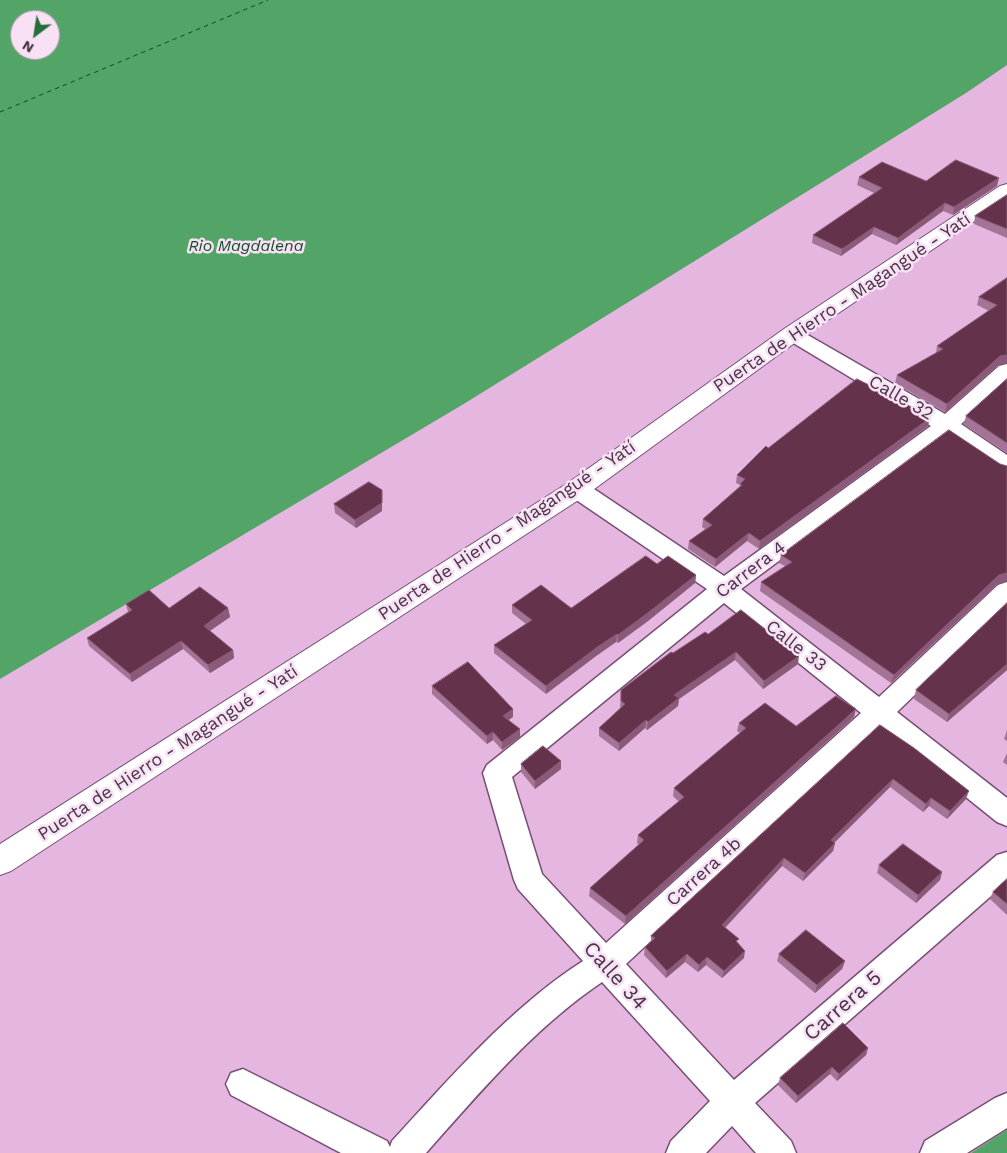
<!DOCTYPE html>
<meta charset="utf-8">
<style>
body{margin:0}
#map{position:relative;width:1007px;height:1153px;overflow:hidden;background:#e5b6e0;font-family:"Work Sans",sans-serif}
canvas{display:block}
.north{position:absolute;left:10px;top:10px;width:50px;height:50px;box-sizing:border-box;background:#f8e0f5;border:1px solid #b29caf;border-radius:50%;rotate:211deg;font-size:14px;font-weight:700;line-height:20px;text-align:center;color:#483546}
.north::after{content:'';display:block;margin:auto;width:18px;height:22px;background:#266e3b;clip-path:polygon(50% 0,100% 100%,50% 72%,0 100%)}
</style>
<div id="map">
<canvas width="1007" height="1153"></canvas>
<div class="north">N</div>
</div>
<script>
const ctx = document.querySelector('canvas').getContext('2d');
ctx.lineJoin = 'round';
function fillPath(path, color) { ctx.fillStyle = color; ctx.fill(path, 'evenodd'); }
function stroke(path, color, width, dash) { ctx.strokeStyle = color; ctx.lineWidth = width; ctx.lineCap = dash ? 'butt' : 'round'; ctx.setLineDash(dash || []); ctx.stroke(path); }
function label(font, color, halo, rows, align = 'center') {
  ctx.font = font + ' "Work Sans",sans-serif'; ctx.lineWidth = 5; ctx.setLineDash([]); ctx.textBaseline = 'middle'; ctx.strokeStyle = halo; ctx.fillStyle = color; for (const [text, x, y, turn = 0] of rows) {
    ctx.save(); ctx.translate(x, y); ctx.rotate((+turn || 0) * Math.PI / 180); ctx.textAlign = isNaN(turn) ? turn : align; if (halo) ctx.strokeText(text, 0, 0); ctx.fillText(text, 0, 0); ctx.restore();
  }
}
const water = new Path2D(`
 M0 0H1007V65L966 93 462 405 0 679ZM20 20H50V50H20Z
 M1007 1130V1153H971L1002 1133Z`);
const ferry = new Path2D(`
 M0 112 268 0`);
const street = new Path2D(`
 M792 328 799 330 945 414 999 366 1007 364V383L961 424 1007 455V474L999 471 947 436 741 589 879 697 998 585 1007 582V606L897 712 1007 798V826L997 822 880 728 626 964 734 1080 997 855 1007 852V882L755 1103 791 1141 796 1153H756L732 1126 706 1153H666L671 1141 710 1101 602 982C535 1027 480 1092 426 1153H341L231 1095 226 1084 231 1073 243 1069 387 1141 390 1147 392 1141C451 1077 510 1008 583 961L518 889 514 880 483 773 487 765 707 589 569 495 565 489 569 483 577 481 585 483 724 576 931 426 785 338 781 334 785 330ZM724 603 861 713 606 943 542 874 512 777Z
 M1007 1093V1128L967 1153H920L925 1141 995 1098Z`);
const highway = new Path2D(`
 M1007 184V199L800 339 586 495 11 871 0 875V844L568 483 784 329 1000 186Z`);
const wall = new Path2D(`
 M859 177 926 181 997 186 953 215 943 211 896 245 872 234 841 256 812 243 813 235 874 193 857 185Z
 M1007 195V238L974 224 975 216Z
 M1007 278 998 365 945 412 895 383 897 375 936 353 937 346 989 311 977 305 979 297Z
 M1007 379V453L964 424 966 416Z
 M928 426 759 549 747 541 715 567 688 549 689 541 705 529 702 527 703 519 740 486V485L736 483 737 475 768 448Z
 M382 498V511L356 528 335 513 334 504Z
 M781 555 997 584 891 683 760 591 761 582 785 566 779 563Z
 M657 564 696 575 695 583 648 621 618 643 616 642 596 656 546 694 494 653V645L526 624 512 613V605L571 608Z
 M1007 603V670L947 722 914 699 916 690Z
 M126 604 169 608H228L230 617 210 631 233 650 234 658 210 673 183 649 132 682 89 646 87 638 128 612Z
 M708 634 798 664 763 689 735 660 679 699 678 706 647 730 645 728 619 751 599 736V728L620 709 621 690 673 653Z
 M432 686 513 717 508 720 520 729V737L502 750 493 740 487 744 432 694Z
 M854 717 625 924 589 896 590 888 639 845 637 843 638 835 679 802 673 796 674 788 740 733 737 731 739 723 796 726Z
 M880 725 966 799 947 819 929 806 923 812 890 787 834 843H835L833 851 803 881 782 866 725 928 738 943 744 958 722 978 706 965 698 972 685 962 666 978 644 955 645 947 651 942V936Z
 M1007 730V741L1004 739Z
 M1007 753V765L1003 762Z
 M521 764 561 769 535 789 521 772Z
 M879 865 942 872 940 880 916 903 877 873Z
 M1007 879V915L990 899 993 892Z
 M779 954 845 961 842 969 815 993 777 961Z
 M868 1048 866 1055 837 1081 830 1074 796 1103 778 1085 780 1078Z`);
const shadedWall = new Path2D(`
 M999 178 997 186 953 215 954 207Z
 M945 203 943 211 896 245 898 238Z
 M874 227 872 234 841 256 842 249Z
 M1007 355V363L998 365 945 412 947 404 1000 356Z
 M930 418 928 426 759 549 760 541Z
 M382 490V511L356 528 355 520Z
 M749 533 747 541 715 567 716 559Z
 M1007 573V581L997 584 891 683 894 675 999 575Z
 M696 575 695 583 648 621 618 643V635Z
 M228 608 230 617 205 634 204 626Z
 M617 634 616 642 596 656 546 694V686L596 648Z
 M181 641 183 649 132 682 130 674Z
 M233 650 234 658 210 673 208 665Z
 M736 652 735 660 679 699 678 706 647 730 648 722 674 695Z
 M799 656 798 664 763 689 764 681Z
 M1007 664V670L947 722 949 714Z
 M513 709V717L503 724V716Z
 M856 709 854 717 625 924 626 916Z
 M646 720 645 728 619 751V743Z
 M520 729V737L502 750V742Z
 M493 732V740L487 744V736Z
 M561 761V769L535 789V781Z
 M893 779 890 787 829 848 831 840Z
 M969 791 966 799 947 819 950 811Z
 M931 798 929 806 923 812 926 804Z
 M835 843 833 851 803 881 805 873Z
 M784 858 782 866 721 932 722 925Z
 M942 872 940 880 916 903 918 895Z
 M745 951 744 958 722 978 724 971Z
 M687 954 685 962 666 978 667 971Z
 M707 957 706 965 698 972 699 965Z
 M845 961 842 969 815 993 817 985Z
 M868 1048 866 1055 837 1081 839 1074Z
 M832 1067 830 1074 796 1103 798 1096Z`);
const building = new Path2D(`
 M956 160 999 178 954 207 945 203 898 238 874 227 842 249 813 235 882 188 859 177 882 162 926 181Z
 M1007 195V229L975 216Z
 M1007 278V355L1000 356 947 404 897 375 943 349 937 346 997 305 979 297Z
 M857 379 875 388 877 387 930 418 760 541 749 533 716 559 689 541 712 525 703 519 742 485 740 484 745 479 737 475 766 446 768 448Z
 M1007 379V443L966 416Z
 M949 430 1000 464 1007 466V573L999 575 894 675 761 582 792 562 781 555Z
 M369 482 382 490V503L355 520 334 504Z
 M646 556 657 564 668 556 696 575 649 612 618 635 617 634 596 648 546 686 494 645 532 620 512 605 541 585 571 608Z
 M200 587 228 608 204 626 233 650 208 665 181 641 130 674 87 638 132 610 126 604 149 590 169 608Z
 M1007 603V664L949 714 916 690Z
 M741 610 799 656 764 681 736 652 674 695 679 698 648 722 646 720 619 743 599 728 625 704 621 701V690L671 652 673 653 705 632 708 634Z
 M468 662 513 709 503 716 520 729 502 742 493 732 487 736 432 686Z
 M836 696 856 709 626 916 590 888 644 840 638 835 684 797 674 788 746 728 739 723 765 703 796 726Z
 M880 725 914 748 969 791 950 811 931 798 926 804 893 779 831 840 835 843 805 873 784 858 722 925 739 939 736 941 745 951 724 971 707 957 699 965 687 954 667 971 645 947 655 938 651 936Z
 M543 746 561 761 535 781 521 764Z
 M903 844 942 872 918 895 879 865Z
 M1007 879V904L993 892Z
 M806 930 845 961 817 985 779 954Z
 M843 1023 868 1048 839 1074 832 1067 798 1096 780 1078Z`);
const farWaternames = [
 ["Rio Magdalena",246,246]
];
const streetNames = [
 ["Puerta de Hierro - Magangué - Yatí",842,303,-34],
 ["Calle 32",901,398,30],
 ["Puerta de Hierro - Magangué - Yatí",507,531,-34],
 ["Carrera 4",751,570,-37],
 ["Calle 33",796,646,38],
 ["Puerta de Hierro - Magangué - Yatí",168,753,-33],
 ["Carrera 4b",704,872,-42]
];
const nearStreetnames = [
 ["Calle 34",615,976,48],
 ["Carrera 5",843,1006,-41]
];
fillPath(water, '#52a467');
stroke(ferry, '#0e4c23', 1, [4.5, 4]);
stroke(street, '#784f74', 3);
stroke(highway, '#784f74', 2);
fillPath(street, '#fff');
fillPath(highway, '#fff');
fillPath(wall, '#a47496');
fillPath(shadedWall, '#8b5a78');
fillPath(building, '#64334b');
stroke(building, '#8b5a78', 1);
label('italic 16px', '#0e4c23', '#f8e0f5', farWaternames);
label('18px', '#483546', '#f8e0f5', streetNames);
label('21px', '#483546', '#f8e0f5', nearStreetnames);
</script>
